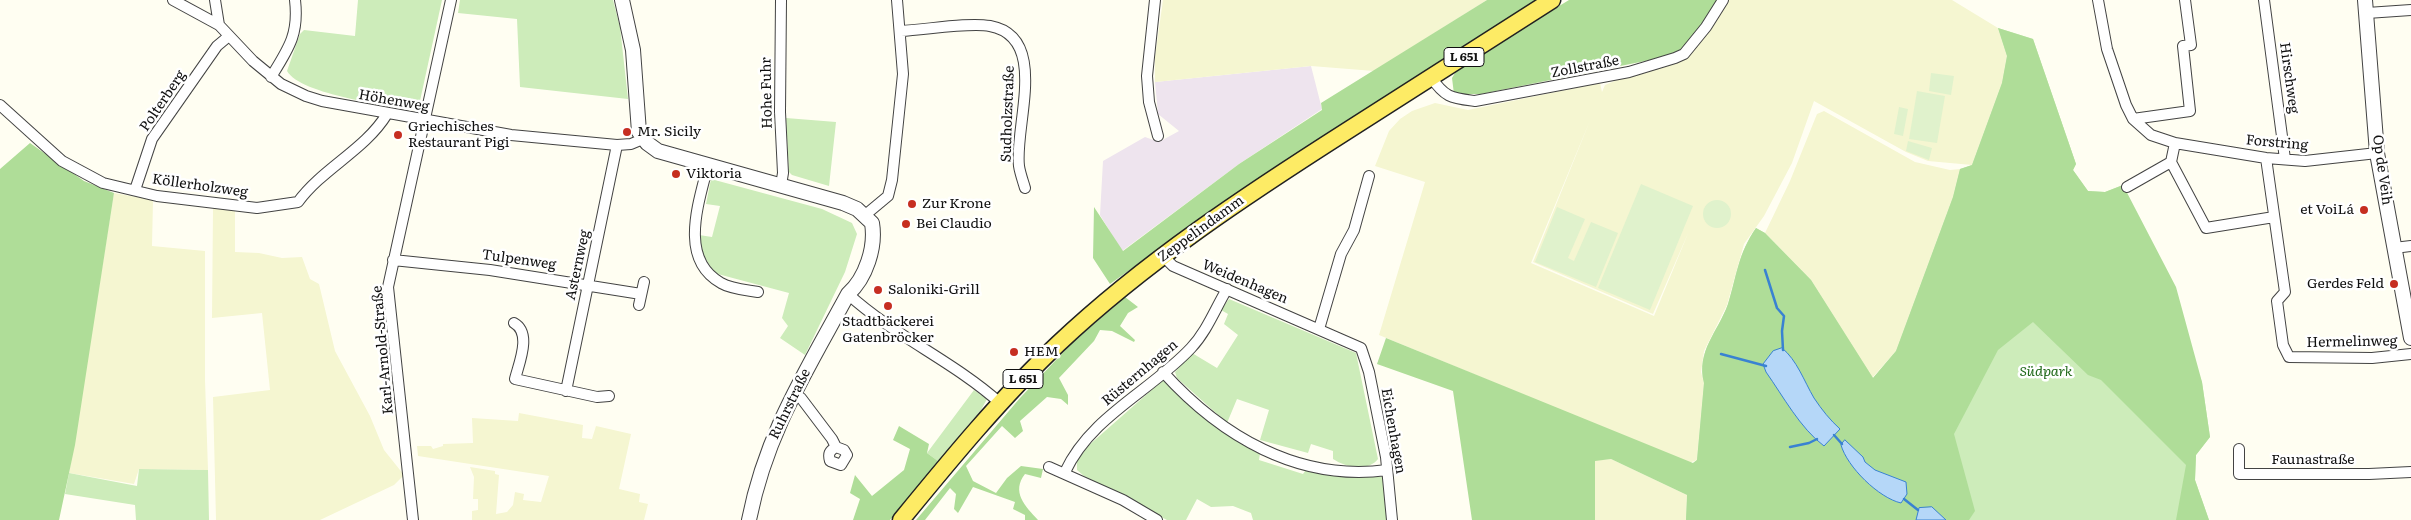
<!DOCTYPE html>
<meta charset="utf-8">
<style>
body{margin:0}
canvas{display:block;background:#fffef2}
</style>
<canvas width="2411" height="520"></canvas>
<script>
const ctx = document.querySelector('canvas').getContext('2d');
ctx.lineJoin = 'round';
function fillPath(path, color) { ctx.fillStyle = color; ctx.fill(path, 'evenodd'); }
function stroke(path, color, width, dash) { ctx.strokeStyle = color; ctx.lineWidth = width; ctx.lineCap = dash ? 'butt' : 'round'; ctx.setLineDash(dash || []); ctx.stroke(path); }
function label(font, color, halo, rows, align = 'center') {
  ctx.font = font + ' Literata,serif'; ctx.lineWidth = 5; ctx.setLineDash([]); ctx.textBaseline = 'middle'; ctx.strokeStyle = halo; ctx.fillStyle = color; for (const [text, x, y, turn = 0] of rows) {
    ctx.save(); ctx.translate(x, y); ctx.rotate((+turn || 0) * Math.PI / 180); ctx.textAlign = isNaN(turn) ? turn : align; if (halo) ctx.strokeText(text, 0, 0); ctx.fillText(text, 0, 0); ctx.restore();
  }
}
const industrial = new Path2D(`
 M1311 66 1322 109 1239 164 1122 251 1100 215 1103 161 1145 137 1159 142 1179 131 1158 114 1155 82Z`);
const farmland = new Path2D(`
 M1163 0H1487L1374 71 1311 66 1155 82V57Z
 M1726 0H1952L1998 28 2007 56 2002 83 1972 165 1928 161 1906 152 1814 101 1792 163 1764 216 1744 244 1727 305 1704 351 1701 372 1704 383 1697 460 1689 463 1379 335 1425 182 1375 166 1389 131 1400 119 1412 111 1435 103 1468 110 1600 83 1602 92 1605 85 1693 48ZM1591 118 1533 262 1653 314 1689 231 1654 316 1531 263Z
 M1824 111 1915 162 1950 170 1960 169 1953 197 1896 351 1872 378 1811 280 1765 233 1790 181 1817 114Z
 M114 193 153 200 152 246 205 251V380L208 470 139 469 134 484 69 473Z
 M213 208 235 210V252L259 253 282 258 302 257 310 279 319 284 335 351 370 416 384 450 404 475 394 485 320 520H216L213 397 270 390 262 313 212 318Z
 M519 413 583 425 582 438 592 439 596 426 631 434 619 489 640 494 639 502 648 504 644 520H472V511L478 510V499H473L474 477 470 467 495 471V474L499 475 496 514 507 512 513 505 515 492 524 494 523 500 541 502 549 476 418 456 417 446H431L433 449 443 446V444L473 443 472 418 518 421Z
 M1611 459 1687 495 1686 520H1595V460Z`);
const green = new Path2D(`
 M358 0H442L418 110C391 106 301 95 287 71L300 34 304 30 355 36Z
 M460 0H613L620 27 628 99 520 87 517 19 458 13Z
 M1998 28 2033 39 2076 164 2073 170 2088 191 2105 192 2123 185 2202 382 2210 437 2196 455 2195 480 2209 520H1686L1689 463H1693L1697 460 1704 383C1696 351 1718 332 1728 304 1737 275 1738 254 1756 228L1765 233 1811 280 1873 378 1896 351 1953 197 1960 169 1972 165 2002 83 2007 56Z
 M786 118 836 122 829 186 792 175 789 172Z
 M711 179 822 209 852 223 857 234 845 272 805 355 780 338 788 326 782 318 789 293 714 273 703 254 699 235 712 237 720 206 706 204Z
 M1229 299 1356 353 1378 459C1368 472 1345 467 1333 459V451L1311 444 1308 453 1260 440 1269 410 1237 399 1227 423 1177 378 1175 372 1192 353 1217 368 1238 335 1224 324 1228 314 1221 310Z
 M1163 380 1168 383C1196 411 1224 435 1260 453L1259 460 1303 474 1307 468 1339 475 1383 477 1388 520H1253L1251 513 1233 506 1211 507 1197 499 1186 520H1167L1084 476 1077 470V461L1088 446Z
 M974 390 987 399 981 410 938 461 927 453Z
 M139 469 208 470 209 520H136L135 505 65 494 69 473 137 486Z`);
const forest = new Path2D(`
 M1487 0H1537L1250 184 1110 284 1093 258 1094 207 1123 251 1239 164 1322 110 1321 103Z
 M1569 0H1719L1686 48 1665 57 1481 94H1454L1452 78 1458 68Z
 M1998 28 2033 39 2076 164 2073 170 2088 191 2105 192 2123 185 2176 287 2202 382 2210 437 2196 455 2195 480 2209 520H2176L2186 465 2101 380 2088 375 2033 322 1998 350 1954 434 1975 511 1969 520H1686L1687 495 1611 459 1595 461V520H1472L1453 391 1377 364 1386 338 1693 463 1697 460 1704 383C1696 351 1718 332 1728 304 1737 275 1738 254 1756 228L1765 233 1811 280 1873 378 1896 351 1953 197 1960 169 1972 165 2002 83 2007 56Z
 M30 143 84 181 114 193 75 445 59 520H0V169Z
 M1125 297 1138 307 1128 313 1120 326 1135 340 1134 342 1112 331 1100 330 1094 341 1059 378 1068 395V405L1061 399 1047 397 1020 421 1023 431 1015 438 1002 426 966 466 973 481 996 493 1007 478 1021 466 1043 469 1041 478 1025 474C1011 492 1025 506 1038 520H1025V515L1013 509 1015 502 973 487 958 513 954 509 956 494 950 488 925 520H916L1020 398 1072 343Z
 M899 426 929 444 927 453 938 461 890 520H853L860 499 850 493 855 475 872 496 904 470 910 449 893 440Z`);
const pitch = new Path2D(`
 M1931 73 1954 76 1951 95 1929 91Z
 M1917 91 1945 96 1937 143 1909 139Z
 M1899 107 1908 109 1903 136 1894 134Z
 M1908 141 1932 148 1929 160 1906 151Z
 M1641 184 1693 206 1650 310 1598 288Z
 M1703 214a14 14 0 1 1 28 0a14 14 0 1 1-28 0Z
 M1557 207 1585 219 1568 258 1574 261 1591 222 1618 233 1596 287 1535 262Z`);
const water = new Path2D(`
 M1782 348C1797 360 1804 381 1814 398 1822 410 1830 420 1840 429L1824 446C1800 428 1783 396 1766 372L1763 364 1773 351Z
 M1845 440 1863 457 1865 462 1875 470 1906 482 1907 494 1901 503C1879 498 1847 467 1841 445Z
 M1932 507 1946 520H1916L1919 508Z`);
const stream = new Path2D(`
 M1765 270 1777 308 1784 316 1782 331 1783 350
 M1721 354 1766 366
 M1834 435 1842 444
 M1790 447 1809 443 1817 439
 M1904 499 1918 510`);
const minor = new Path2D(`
 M173 0 219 25 253 61 281 84 306 96 322 101 511 135 617 145 631 144 643 139
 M215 0 219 25
 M1155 0 1147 76 1149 102 1158 136
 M2098 0 2107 49 2126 105 2133 119 2151 135 2175 143 2266 158 2305 161 2377 153
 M2264 0 2285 159
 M2367 13 2411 10
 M901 31C925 30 968 22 990 26 1050 37 1014 126 1019 166 1020 173 1023 181 1025 188
 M271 77C289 48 299 34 295 0
 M1431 77C1445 98 1452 98 1475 101L1629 72 1675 58 1684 54 1706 27 1723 0
 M0 105 62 161 103 183 157 196 257 208 298 202C323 168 365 150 387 114
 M2133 119 2190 111 2183 46 2191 45 2185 0
 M2175 143 2171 162 2206 228 2274 217
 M2266 158 2285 292 2277 301 2283 345 2289 357 2372 358 2411 354
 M708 165C699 202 678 259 721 283 731 289 747 290 758 292
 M781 185 783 173 780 112 781 0
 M2127 187 2171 162
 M135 190 152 139 217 46 229 36
 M864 216 888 196 892 180 903 74 897 0
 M2394 248 2411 246
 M1163 256 1173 266 1361 348 1369 372 1386 457 1392 520
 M393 260 490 270 641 294
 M848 294C894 336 953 361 1000 403
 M639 305 644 282
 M514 323C532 333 519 363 515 379L597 397 609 396
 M1319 329 1341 254 1354 230 1369 176
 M1163 372C1221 436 1298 482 1387 470
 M566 391 617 145
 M793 393 801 398 832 439 836 447C829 451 828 454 830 461L841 465 847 455 844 450 836 447
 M2239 449V474H2369L2411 472
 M1049 467 1123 500 1157 520
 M1065 472C1091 416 1151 391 1191 348 1207 331 1215 309 1227 289
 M413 520 388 287 451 0`);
const tertiary = new Path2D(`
 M622 0 633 50 639 132 647 143 658 151 843 203 857 209 872 223C876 247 866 278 848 294 807 370 766 433 749 520
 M2365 0 2377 153 2411 338`);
const primary = new Path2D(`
 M901 520C951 459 1001 398 1058 344 1146 261 1248 194 1350 129 1417 86 1485 43 1552 0`);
const markers = [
 [627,132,5,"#c62e21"],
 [398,135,5,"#c62e21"],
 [676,174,5,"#c62e21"],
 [912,204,5,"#c62e21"],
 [2364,210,5,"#c62e21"],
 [906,224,5,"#c62e21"],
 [2394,284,5,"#c62e21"],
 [878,290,5,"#c62e21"],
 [888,306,5,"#c62e21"],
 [1014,352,5,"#c62e21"]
];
const shields = [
 [1464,57,40],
 [1023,379,40]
];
const shieldNames = [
 ["L 651",1464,57],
 ["L 651",1023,379]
];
const streetNames = [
 ["Zollstraße",1585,67,-11],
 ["Hirschweg",2289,78,82],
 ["Hohe Fuhr",767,93,-91],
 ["Polterberg",163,101,-56],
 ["Höhenweg",394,101,10],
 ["Sudholzstraße",1008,114,-88],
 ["Forstring",2277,143,5],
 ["Op de Veih",2382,170,82],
 ["Köllerholzweg",200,186,8],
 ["Zeppelindamm",1201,229,-36],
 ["Tulpenweg",519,260,8],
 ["Asternweg",578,265,-78],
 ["Weidenhagen",1245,282,23],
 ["Hermelinweg",2352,342,-1],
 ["Karl-Arnold-Straße",383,350,-95],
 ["Rüsternhagen",1140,373,-40],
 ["Ruhrstraße",790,404,-64],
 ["Eichenhagen",1393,431,80],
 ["Faunastraße",2313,460]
];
const poiNames = [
 ["Griechisches",408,127],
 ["Restaurant Pigi",408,143],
 ["Mr. Sicily",637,132],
 ["Viktoria",686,174],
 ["Zur Krone",922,204],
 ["et VoiLá",2354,210,"right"],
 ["Bei Claudio",916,224],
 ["Gerdes Feld",2384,284,"right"],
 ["Saloniki-Grill",888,290],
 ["Stadtbäckerei",888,322,"center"],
 ["Gatenbröcker",888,338,"center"],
 ["HEM",1024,352]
];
const parkNames = [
 ["Südpark",2046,372]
];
fillPath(industrial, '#eee4ee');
fillPath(farmland, '#f5f6d1');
fillPath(green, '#cdecba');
fillPath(forest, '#afdd98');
fillPath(pitch, '#e0f2cc');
fillPath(water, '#b5d7f8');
stroke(water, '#3982d2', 1);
stroke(stream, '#3982d2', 2.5);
stroke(minor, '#434343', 12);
stroke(tertiary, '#434343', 16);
stroke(primary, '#212121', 19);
stroke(minor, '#fff', 10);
stroke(tertiary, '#fff', 14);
stroke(primary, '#fdeb65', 16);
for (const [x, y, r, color] of markers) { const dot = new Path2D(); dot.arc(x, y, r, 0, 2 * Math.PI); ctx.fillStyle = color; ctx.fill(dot); stroke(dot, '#fff', 2); }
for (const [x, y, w] of shields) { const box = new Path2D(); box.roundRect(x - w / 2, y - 9.5, w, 19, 4); ctx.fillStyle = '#fff'; ctx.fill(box); stroke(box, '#101010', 1); }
label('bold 12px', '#101010', null, shieldNames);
label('14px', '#101010', '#fff', streetNames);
label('14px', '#101010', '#fff', poiNames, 'left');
label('italic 14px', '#236b1c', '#fff', parkNames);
</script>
